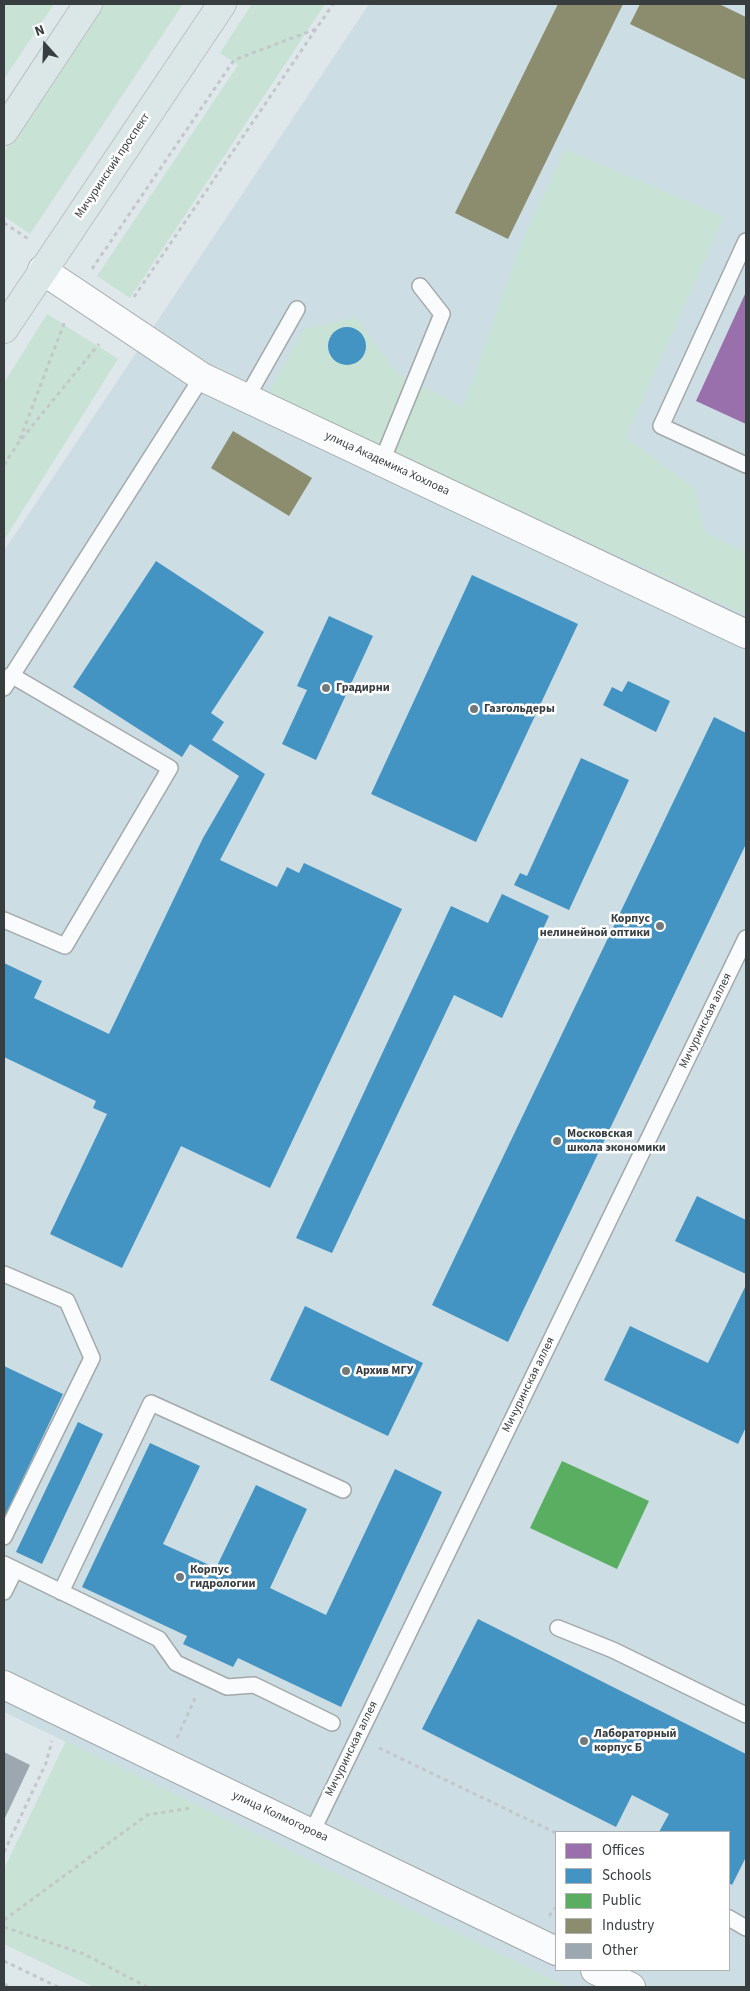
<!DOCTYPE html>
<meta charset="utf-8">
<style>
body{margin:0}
#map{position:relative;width:750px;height:1991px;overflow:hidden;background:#dee7ea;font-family:"Source Sans 3",sans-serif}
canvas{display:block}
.frame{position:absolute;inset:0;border:5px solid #383e40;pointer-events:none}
.legend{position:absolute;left:555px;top:1831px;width:175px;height:140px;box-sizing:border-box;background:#fff;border:1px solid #afb2b3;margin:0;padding:6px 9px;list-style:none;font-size:15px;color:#383e40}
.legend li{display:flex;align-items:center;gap:10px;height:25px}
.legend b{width:25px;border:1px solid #afb2b3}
.north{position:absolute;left:20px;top:20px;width:50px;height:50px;-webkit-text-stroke:4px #fff;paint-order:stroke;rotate:340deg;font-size:14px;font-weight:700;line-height:20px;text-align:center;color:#383e40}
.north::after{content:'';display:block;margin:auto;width:18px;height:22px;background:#383e40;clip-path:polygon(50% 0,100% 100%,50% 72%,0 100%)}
</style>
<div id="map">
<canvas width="750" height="1991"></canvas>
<div class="frame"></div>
<ul class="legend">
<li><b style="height:14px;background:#9970ab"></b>Offices</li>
<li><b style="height:14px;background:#4393c3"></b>Schools</li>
<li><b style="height:14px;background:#5aae61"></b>Public</li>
<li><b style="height:14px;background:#8c8c6e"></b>Industry</li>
<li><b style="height:14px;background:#9da7af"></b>Other</li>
</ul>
<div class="north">N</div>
</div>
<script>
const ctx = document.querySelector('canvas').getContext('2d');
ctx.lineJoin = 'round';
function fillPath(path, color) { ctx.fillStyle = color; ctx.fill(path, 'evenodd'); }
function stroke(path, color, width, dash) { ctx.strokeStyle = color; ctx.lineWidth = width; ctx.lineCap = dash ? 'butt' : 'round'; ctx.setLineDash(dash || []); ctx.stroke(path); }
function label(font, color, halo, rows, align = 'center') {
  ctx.font = font + ' "Source Sans 3",sans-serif'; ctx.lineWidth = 5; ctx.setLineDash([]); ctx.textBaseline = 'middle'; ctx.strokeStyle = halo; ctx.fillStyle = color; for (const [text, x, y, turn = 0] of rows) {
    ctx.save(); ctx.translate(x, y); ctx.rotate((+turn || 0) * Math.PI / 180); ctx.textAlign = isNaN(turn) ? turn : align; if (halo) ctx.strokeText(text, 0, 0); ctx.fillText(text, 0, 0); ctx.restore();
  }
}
const built = new Path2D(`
 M369 4H746V1987H94L4 1944V1869L66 1742 4 1712V551ZM556 1832H729V1970H556Z`);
const green = new Path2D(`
 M4 4H54L4 79Z
 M102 4H183L30 234 4 216V152Z
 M252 4H325L130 298 97 276 238 65 220 53Z
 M565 149 724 217 626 437 694 488 705 532 746 553V615L268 394 304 329 356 317 397 373 463 407 522 241Z
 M47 314 118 359 4 540V383Z
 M66 1741 568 1987H94L4 1944V1869Z`);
const offices = new Path2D(`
 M746 292V424L696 401Z`);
const schools = new Path2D(`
 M328 346a19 19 0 1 1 38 0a19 19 0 1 1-38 0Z
 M156 561 264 632 211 713 224 722 212 740 265 774 220 860 277 887 287 867 299 873 304 863 402 909 270 1188 181 1146 122 1268 50 1234 107 1114 93 1108 96 1101 4 1057V963L42 981 34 998 109 1034 203 838 239 776 190 744 182 757 73 687Z
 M472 575 578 624 476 842 371 794Z
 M329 616 373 636 316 760 282 744 307 690 297 686Z
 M628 681 670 701 656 732 603 705 612 687 622 692Z
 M714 717 746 733V844L508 1342 432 1305Z
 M581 758 629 780 569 910 514 885 520 873 527 876Z
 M502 894 549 916 502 1018 454 995 332 1253 296 1238 451 906 488 923Z
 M697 1196 746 1220V1274L675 1241Z
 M746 1285V1427L738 1444 604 1380 630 1326 708 1363Z
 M305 1306 423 1363 388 1436 270 1380Z
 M4 1366 63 1394 4 1518Z
 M78 1422 103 1434 42 1564 16 1552Z
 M150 1443 200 1466 163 1544 216 1568 256 1485 307 1509 270 1588 326 1615 395 1469 442 1492 341 1707 238 1658 233 1667 183 1644 187 1636 82 1587Z
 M478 1619 746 1754V1857L732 1885 729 1883V1832H659L669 1814 632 1795 616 1827 422 1729Z`);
const public = new Path2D(`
 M562 1461 649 1501 617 1569 530 1528Z`);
const industry = new Path2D(`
 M558 4H623L508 239 455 213Z
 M640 4H719L746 17V80L630 24Z
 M233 431 312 478 289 516 211 468Z`);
const building = new Path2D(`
 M4 1752 30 1765 4 1820Z`);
const path = new Path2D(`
 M4 223 30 240
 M92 269 234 60 316 29
 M134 297 333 4
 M20 439 65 321
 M4 465 19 442 99 344
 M177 1738 196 1696
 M379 1748 556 1833
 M4 1852 46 1763 52 1741
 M549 1916 556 1907
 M4 1920 147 1815 191 1808
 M4 1927 84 1954 147 1987
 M4 1961 58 1987
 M4 1984 11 1987`);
const service = new Path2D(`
 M746 241 661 426 746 465
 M247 397 297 309
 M382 461 442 314 420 286
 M4 688 202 377
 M4 920 65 946 170 768 11 675
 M4 1274 67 1301 92 1358 4 1537
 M4 1564 159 1639 176 1663 227 1687 254 1685 332 1723
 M4 1592 15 1570
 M61 1592 151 1403 343 1490
 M558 1628 613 1650 746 1715
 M312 1832 746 938
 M729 1918 746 1928`);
const minor = new Path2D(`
 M42 270 202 377 746 634
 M4 1685 556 1951
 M595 1970 631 1987`);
const primary = new Path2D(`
 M4 131 88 4
 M4 329 222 4`);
const markers = [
 [326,688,5,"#72797c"],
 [474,709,5,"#72797c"],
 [660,926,5,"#72797c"],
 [557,1141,5,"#72797c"],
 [346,1371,5,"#72797c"],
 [180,1577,5,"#72797c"],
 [584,1741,5,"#72797c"]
];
const streetNames = [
 ["Мичуринский проспект",113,166,-56],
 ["улица Академика Хохлова",387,464,25],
 ["Мичуринская аллея",706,1021,-64],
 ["Мичуринская аллея",529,1385,-64],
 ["Мичуринская аллея",352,1749,-64],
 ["улица Колмогорова",280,1817,25]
];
const poiNames = [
 ["Градирни",336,688],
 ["Газгольдеры",484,709],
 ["Корпус",650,919,"right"],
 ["нелинейной оптики",650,933,"right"],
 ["Московская",567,1134],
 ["школа экономики",567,1148],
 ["Архив МГУ",356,1371],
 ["Корпус",190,1570],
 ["гидрологии",190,1584],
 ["Лабораторный",594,1734],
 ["корпус Б",594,1748]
];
fillPath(built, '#ccdde4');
fillPath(green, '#c8e2d5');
fillPath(offices, '#9970ab');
fillPath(schools, '#4393c3');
fillPath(public, '#5aae61');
fillPath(industry, '#8c8c6e');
fillPath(building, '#9da7af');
stroke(service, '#a3a9ab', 18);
stroke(minor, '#a3a9ab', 30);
stroke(primary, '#bcc1c3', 30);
stroke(path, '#c4c7c9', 3, [4, 4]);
stroke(service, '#fafbfc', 15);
stroke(minor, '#fafbfc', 28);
stroke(primary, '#dbe6e7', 28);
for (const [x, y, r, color] of markers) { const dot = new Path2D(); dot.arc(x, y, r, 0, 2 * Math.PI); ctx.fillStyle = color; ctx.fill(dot); stroke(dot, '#fff', 2); }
label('12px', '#383e40', '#fff', streetNames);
label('bold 12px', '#383e40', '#fff', poiNames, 'left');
</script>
